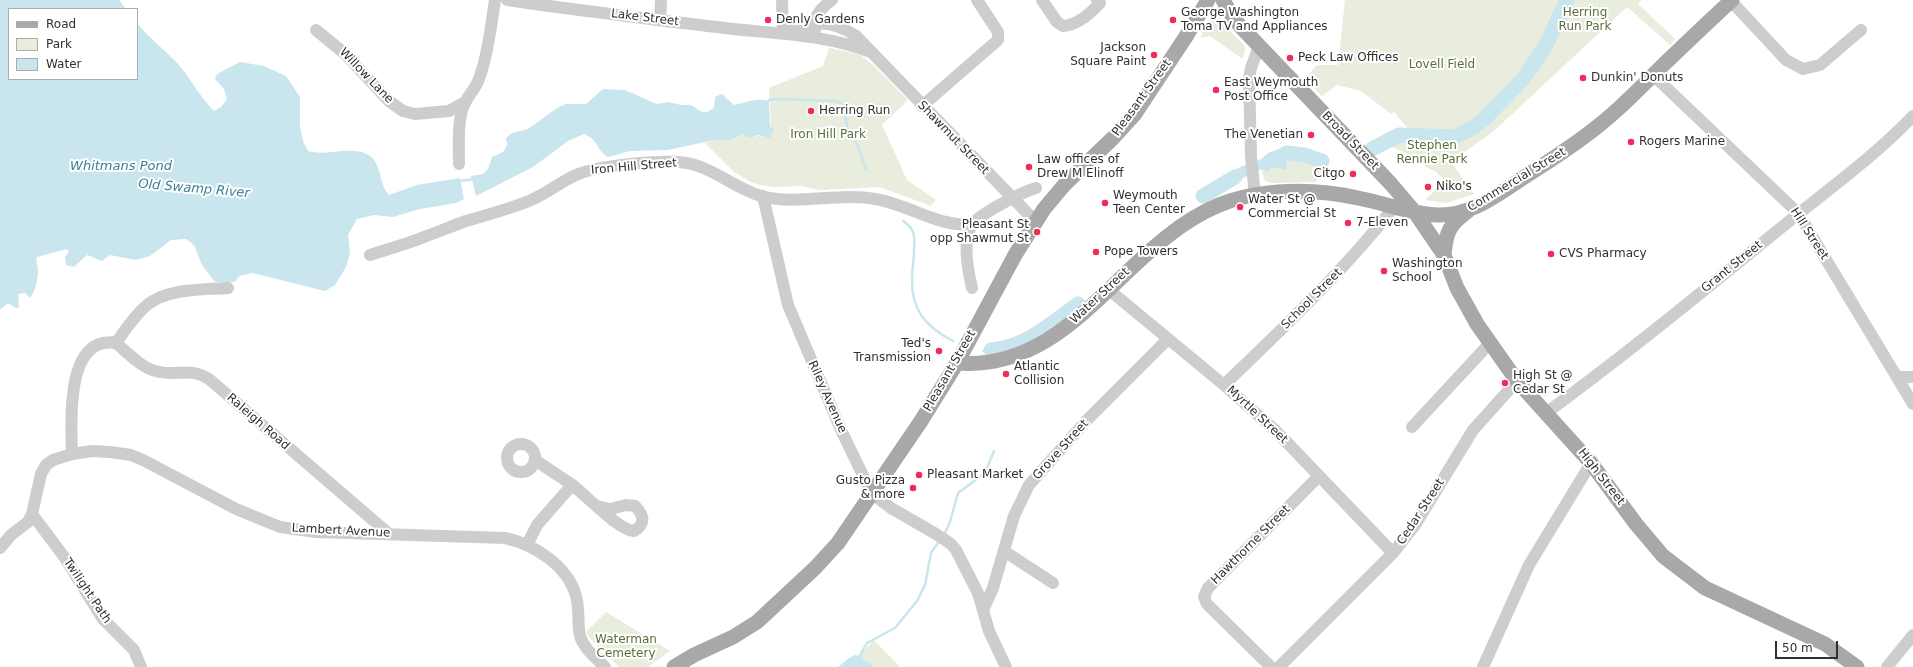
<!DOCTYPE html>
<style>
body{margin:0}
#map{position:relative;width:1913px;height:667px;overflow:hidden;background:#fff;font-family:"DejaVu Sans",sans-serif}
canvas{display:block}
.legend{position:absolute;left:8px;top:8px;width:130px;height:72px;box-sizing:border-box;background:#fff;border:1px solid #acacac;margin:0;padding:5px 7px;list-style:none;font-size:12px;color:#303030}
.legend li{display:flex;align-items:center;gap:8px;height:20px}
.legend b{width:20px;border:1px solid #acacac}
.scale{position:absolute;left:1775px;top:641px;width:63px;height:18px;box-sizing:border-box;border:2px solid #303030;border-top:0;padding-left:5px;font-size:12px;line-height:14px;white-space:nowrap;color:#303030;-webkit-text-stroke:3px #fff;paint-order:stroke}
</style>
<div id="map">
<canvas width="1913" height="667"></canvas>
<ul class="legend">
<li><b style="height:5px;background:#a8a8a8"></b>Road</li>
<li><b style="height:11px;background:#e8eddd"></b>Park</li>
<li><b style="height:11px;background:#c9e5ed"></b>Water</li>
</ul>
<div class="scale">50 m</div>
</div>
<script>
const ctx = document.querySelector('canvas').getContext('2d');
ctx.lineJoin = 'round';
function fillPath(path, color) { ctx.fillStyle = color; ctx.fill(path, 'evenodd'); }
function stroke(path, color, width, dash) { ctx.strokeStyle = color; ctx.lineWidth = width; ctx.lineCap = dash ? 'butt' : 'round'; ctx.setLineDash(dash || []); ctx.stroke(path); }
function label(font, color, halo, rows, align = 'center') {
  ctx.font = font + ' "DejaVu Sans",sans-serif'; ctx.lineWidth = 4; ctx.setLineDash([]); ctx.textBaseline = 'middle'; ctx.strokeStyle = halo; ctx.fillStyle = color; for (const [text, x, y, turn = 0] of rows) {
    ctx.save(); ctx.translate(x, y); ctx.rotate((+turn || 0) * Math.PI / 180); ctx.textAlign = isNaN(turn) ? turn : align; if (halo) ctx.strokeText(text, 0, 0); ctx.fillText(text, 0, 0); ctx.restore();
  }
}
const green = new Path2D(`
 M1345 0H1559C1548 23 1539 50 1526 72 1514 91 1479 124 1459 133 1449 137 1420 134 1411 130 1405 127 1399 117 1394 112L1391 114 1361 91 1337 85 1322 96 1305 79 1317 65H1338Z
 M1572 0H1641L1638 4 1675 39 1670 45 1627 7 1494 131 1451 162 1474 194 1446 203 1425 200 1445 181 1436 172 1426 167 1409 154 1385 144 1397 138 1446 139V146L1474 130 1485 122 1539 68Z
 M1217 11 1231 32 1244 45 1245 51 1243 58H1241L1210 36 1201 38 1202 33 1214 12Z
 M829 48 859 54 873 65 908 100 882 125 907 180 936 200 931 206 880 187 819 190 802 186 774 187 759 185 751 182 734 172 705 143 714 140 728 141 743 133 749 138 764 135 771 128 769 88 823 66Z
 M1288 156 1328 166 1329 175 1320 174 1316 182 1271 183 1265 181 1261 169 1264 171 1272 167 1287 164Z
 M606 612 670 651 648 667H619L589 637 586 632Z
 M874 640 900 667H874L858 656Z`);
const water = new Path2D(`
 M0 0H119L126 9H9V79H137V23C149 38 165 50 178 64 191 79 200 97 214 111L221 107 227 99 224 89 215 79 217 74 240 62 264 66 286 76 300 97V126L303 141 308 151C326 157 353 144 370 156 382 165 379 185 389 195L417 185 460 178 464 199 456 203 420 209 393 217 374 215 357 219 348 235 350 252 346 267 335 285 325 291 253 273 239 276 236 281 229 283 215 282 202 265 194 245 186 239 171 240 150 256 136 260 110 255 102 261 87 255 74 267 66 265 65 257 69 252 67 249 37 257C35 262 38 264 38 269 38 278 36 291 30 298L25 293 18 294 19 307 16 308 8 303 0 310Z
 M603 89 625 90 657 104 669 102 681 105H691L702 112H707L714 108 715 97 722 94 734 105C748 103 756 96 769 102L770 126 774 130 770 138 759 135 749 138 743 134 728 141 714 140 668 150 630 151 608 157C596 150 599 140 584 134L568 141 533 167 476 196 471 176 483 174 488 169 492 157 503 152 507 145 506 138 512 133 528 129 557 108 566 104H586Z
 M1286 150 1288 154 1286 170 1272 167 1268 172 1261 169 1231 184 1217 187 1229 174 1240 167 1260 160 1270 152Z
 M855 655 859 656 874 667H838L849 658Z`);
const stream = new Path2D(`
 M765 104 769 100 778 99 836 101 841 103 844 109 848 130 856 141 866 169
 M459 181 475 179
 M903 221C906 223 910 226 912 230 916 236 914 244 914 251 914 260 912 269 912 278 911 310 926 327 953 341
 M983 351 991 350V353
 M944 535 950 522 958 493 981 476 986 470 994 451
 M858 659 867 643 895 628 917 601 925 585 931 553 940 540`);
const river = new Path2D(`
 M1372 149 1399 135 1454 137 1471 129 1484 119 1523 79 1546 45 1567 0
 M1270 161 1287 153 1305 155 1322 161
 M1203 196 1235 177
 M991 350C1027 347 1050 324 1078 304`);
const minor = new Path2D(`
 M507 0C582 11 658 20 733 29 780 34 829 35 873 53
 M782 0 783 33
 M1042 0 1057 22 1063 26C1077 25 1091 13 1100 3L1097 0
 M1731 1 1786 60 1803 69 1820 65 1861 30
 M660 20 661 0
 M316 30 344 53 389 101 403 111 415 114 449 111 465 102
 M815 30C813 16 821 8 832 0
 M783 33C809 21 832 19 856 36L1035 221
 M1653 75 1798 213 1913 404
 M922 106 998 40V32L977 0
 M459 164C459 147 457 117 465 103 469 94 476 88 479 79 488 54 491 26 495 0
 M763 196 788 305 842 432 872 494 891 508 936 534 951 544 956 550 978 593 989 631 1006 667
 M1255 196 1251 156 1249 79 1251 68 1259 46
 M370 255C388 249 407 244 424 237 438 232 452 226 466 221 487 215 509 209 529 201 546 194 560 182 576 175 599 165 652 161 677 162 709 163 731 187 761 196 798 206 838 192 875 199 908 204 939 228 972 224
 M972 288C968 271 962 240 972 225 979 214 1022 192 1036 188
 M1108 289 1224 385 1276 431 1393 553
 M116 343C128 353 143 370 160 372 179 376 190 367 209 379L388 533
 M1897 377H1913
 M1224 385C1283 328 1343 272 1394 207
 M1546 413C1625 355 1701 293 1777 231 1822 194 1872 159 1913 116
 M1412 427 1490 343
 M507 458a14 14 0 1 1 28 0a14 14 0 1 1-28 0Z
 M72 454C71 423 65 334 116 343 125 330 135 315 147 305 168 288 203 290 228 288
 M535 460C547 468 559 476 571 484 585 494 619 531 634 531 646 524 644 515 635 506L626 505 610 509 597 506
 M32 514 65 558 103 619 134 650 141 667
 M527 545 537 525 572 485
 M0 548 11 535 28 522 32 514 41 474 46 465 53 460 72 454 92 451 110 452 131 455 143 460 236 509 280 527 316 532 505 538C534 544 568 566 576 596 580 609 577 623 580 636 584 649 596 658 605 667
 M1004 551 1053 583
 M984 608 993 588 1014 516 1029 485 1087 420 1168 339
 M1271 667 1207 604 1204 597 1208 588 1319 476
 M1279 667 1393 553 1415 525 1473 430 1517 381
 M1483 667 1529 565 1591 463
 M1887 667 1913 635`);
const major = new Path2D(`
 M1223 0 1234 19 1243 29 1391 184 1414 211 1444 255 1457 288 1477 324 1517 381 1591 463 1636 524 1663 556 1705 588 1825 644 1857 667
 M1444 255C1446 232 1449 225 1468 211
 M957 363C1073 372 1122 245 1219 205 1260 188 1315 188 1358 198 1385 203 1411 214 1438 215 1470 216 1495 196 1520 180 1549 161 1577 144 1603 122 1623 106 1641 87 1659 69 1683 46 1707 23 1732 0
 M674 667 694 655 733 637 757 622 815 568 838 543 921 421 957 363 1015 255 1044 209 1065 184 1113 138 1134 115 1187 35 1208 0`);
const markers = [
 [768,20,4,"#eb2d58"],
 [1173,20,4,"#eb2d58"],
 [1154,55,4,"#eb2d58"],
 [1290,58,4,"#eb2d58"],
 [1583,78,4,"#eb2d58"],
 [1216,90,4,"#eb2d58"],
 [811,111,4,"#eb2d58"],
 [1311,135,4,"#eb2d58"],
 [1631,142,4,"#eb2d58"],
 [1029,167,4,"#eb2d58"],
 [1353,174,4,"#eb2d58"],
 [1428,187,4,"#eb2d58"],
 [1105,203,4,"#eb2d58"],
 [1240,207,4,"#eb2d58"],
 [1348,223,4,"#eb2d58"],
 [1037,232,4,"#eb2d58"],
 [1096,252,4,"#eb2d58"],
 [1551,254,4,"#eb2d58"],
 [1384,271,4,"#eb2d58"],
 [939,351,4,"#eb2d58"],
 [1006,374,4,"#eb2d58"],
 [1505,383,4,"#eb2d58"],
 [919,475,4,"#eb2d58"],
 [913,488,4,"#eb2d58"]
];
const poiNames = [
 ["George Washington",1181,13],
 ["Toma TV and Appliances",1181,27],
 ["Denly Gardens",776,20],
 ["Jackson",1146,48,"right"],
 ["Square Paint",1146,62,"right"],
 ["Peck Law Offices",1298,58],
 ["Dunkin' Donuts",1591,78],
 ["East Weymouth",1224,83],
 ["Post Office",1224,97],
 ["Herring Run",819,111],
 ["The Venetian",1303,135,"right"],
 ["Rogers Marine",1639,142],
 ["Law offices of",1037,160],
 ["Drew M Elinoff",1037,174],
 ["Citgo",1345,174,"right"],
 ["Niko's",1436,187],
 ["Weymouth",1113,196],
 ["Teen Center",1113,210],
 ["Water St @",1248,200],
 ["Commercial St",1248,214],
 ["7-Eleven",1356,223],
 ["Pleasant St",1029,225,"right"],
 ["opp Shawmut St",1029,239,"right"],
 ["Pope Towers",1104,252],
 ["CVS Pharmacy",1559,254],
 ["Washington",1392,264],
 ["School",1392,278],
 ["Ted's",931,344,"right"],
 ["Transmission",931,358,"right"],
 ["Atlantic",1014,367],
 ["Collision",1014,381],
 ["High St @",1513,376],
 ["Cedar St",1513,390],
 ["Pleasant Market",927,475],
 ["Gusto Pizza",905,481,"right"],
 ["& more",905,495,"right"]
];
const parkNames = [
 ["Herring",1585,13],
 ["Run Park",1585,27],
 ["Lovell Field",1442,65],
 ["Iron Hill Park",828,135],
 ["Stephen",1432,146],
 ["Rennie Park",1432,160],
 ["Waterman",626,640],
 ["Cemetery",626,654]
];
const streetNames = [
 ["Lake Street",645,18,7],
 ["Willow Lane",366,76,46],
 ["Pleasant Street",1142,98,-54],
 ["Shawmut Street",953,138,46],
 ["Broad Street",1350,141,46],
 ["Iron Hill Street",634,167,-5],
 ["Commercial Street",1517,180,-31],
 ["Hill Street",1809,234,57],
 ["Grant Street",1732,267,-39],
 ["Water Street",1100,296,-43],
 ["School Street",1312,299,-45],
 ["Pleasant Street",950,371,-60],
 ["Riley Avenue",827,397,66],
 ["Myrtle Street",1257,415,43],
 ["Raleigh Road",258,422,41],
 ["Grove Street",1061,450,-48],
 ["High Street",1601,477,52],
 ["Cedar Street",1421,512,-57],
 ["Lambert Avenue",341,531,3],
 ["Hawthorne Street",1251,545,-45],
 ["Twilight Path",87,591,56]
];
const waterNames = [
 ["Whitmans Pond",121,167],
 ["Old Swamp River",194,189,5]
];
fillPath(green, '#e8eddd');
fillPath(water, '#c9e5ed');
stroke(stream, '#c9e5ed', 2.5);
stroke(river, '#c9e5ed', 15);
stroke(minor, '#cdcdcd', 12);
stroke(major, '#a8a8a8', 15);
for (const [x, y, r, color] of markers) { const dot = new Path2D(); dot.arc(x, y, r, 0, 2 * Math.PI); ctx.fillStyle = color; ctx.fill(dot); stroke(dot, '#fff', 1.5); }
label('12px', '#303030', '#fff', poiNames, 'left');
label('12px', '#5a6d3b', '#fff', parkNames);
label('12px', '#303030', '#fff', streetNames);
label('italic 13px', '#3a7f95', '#fff', waterNames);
</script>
